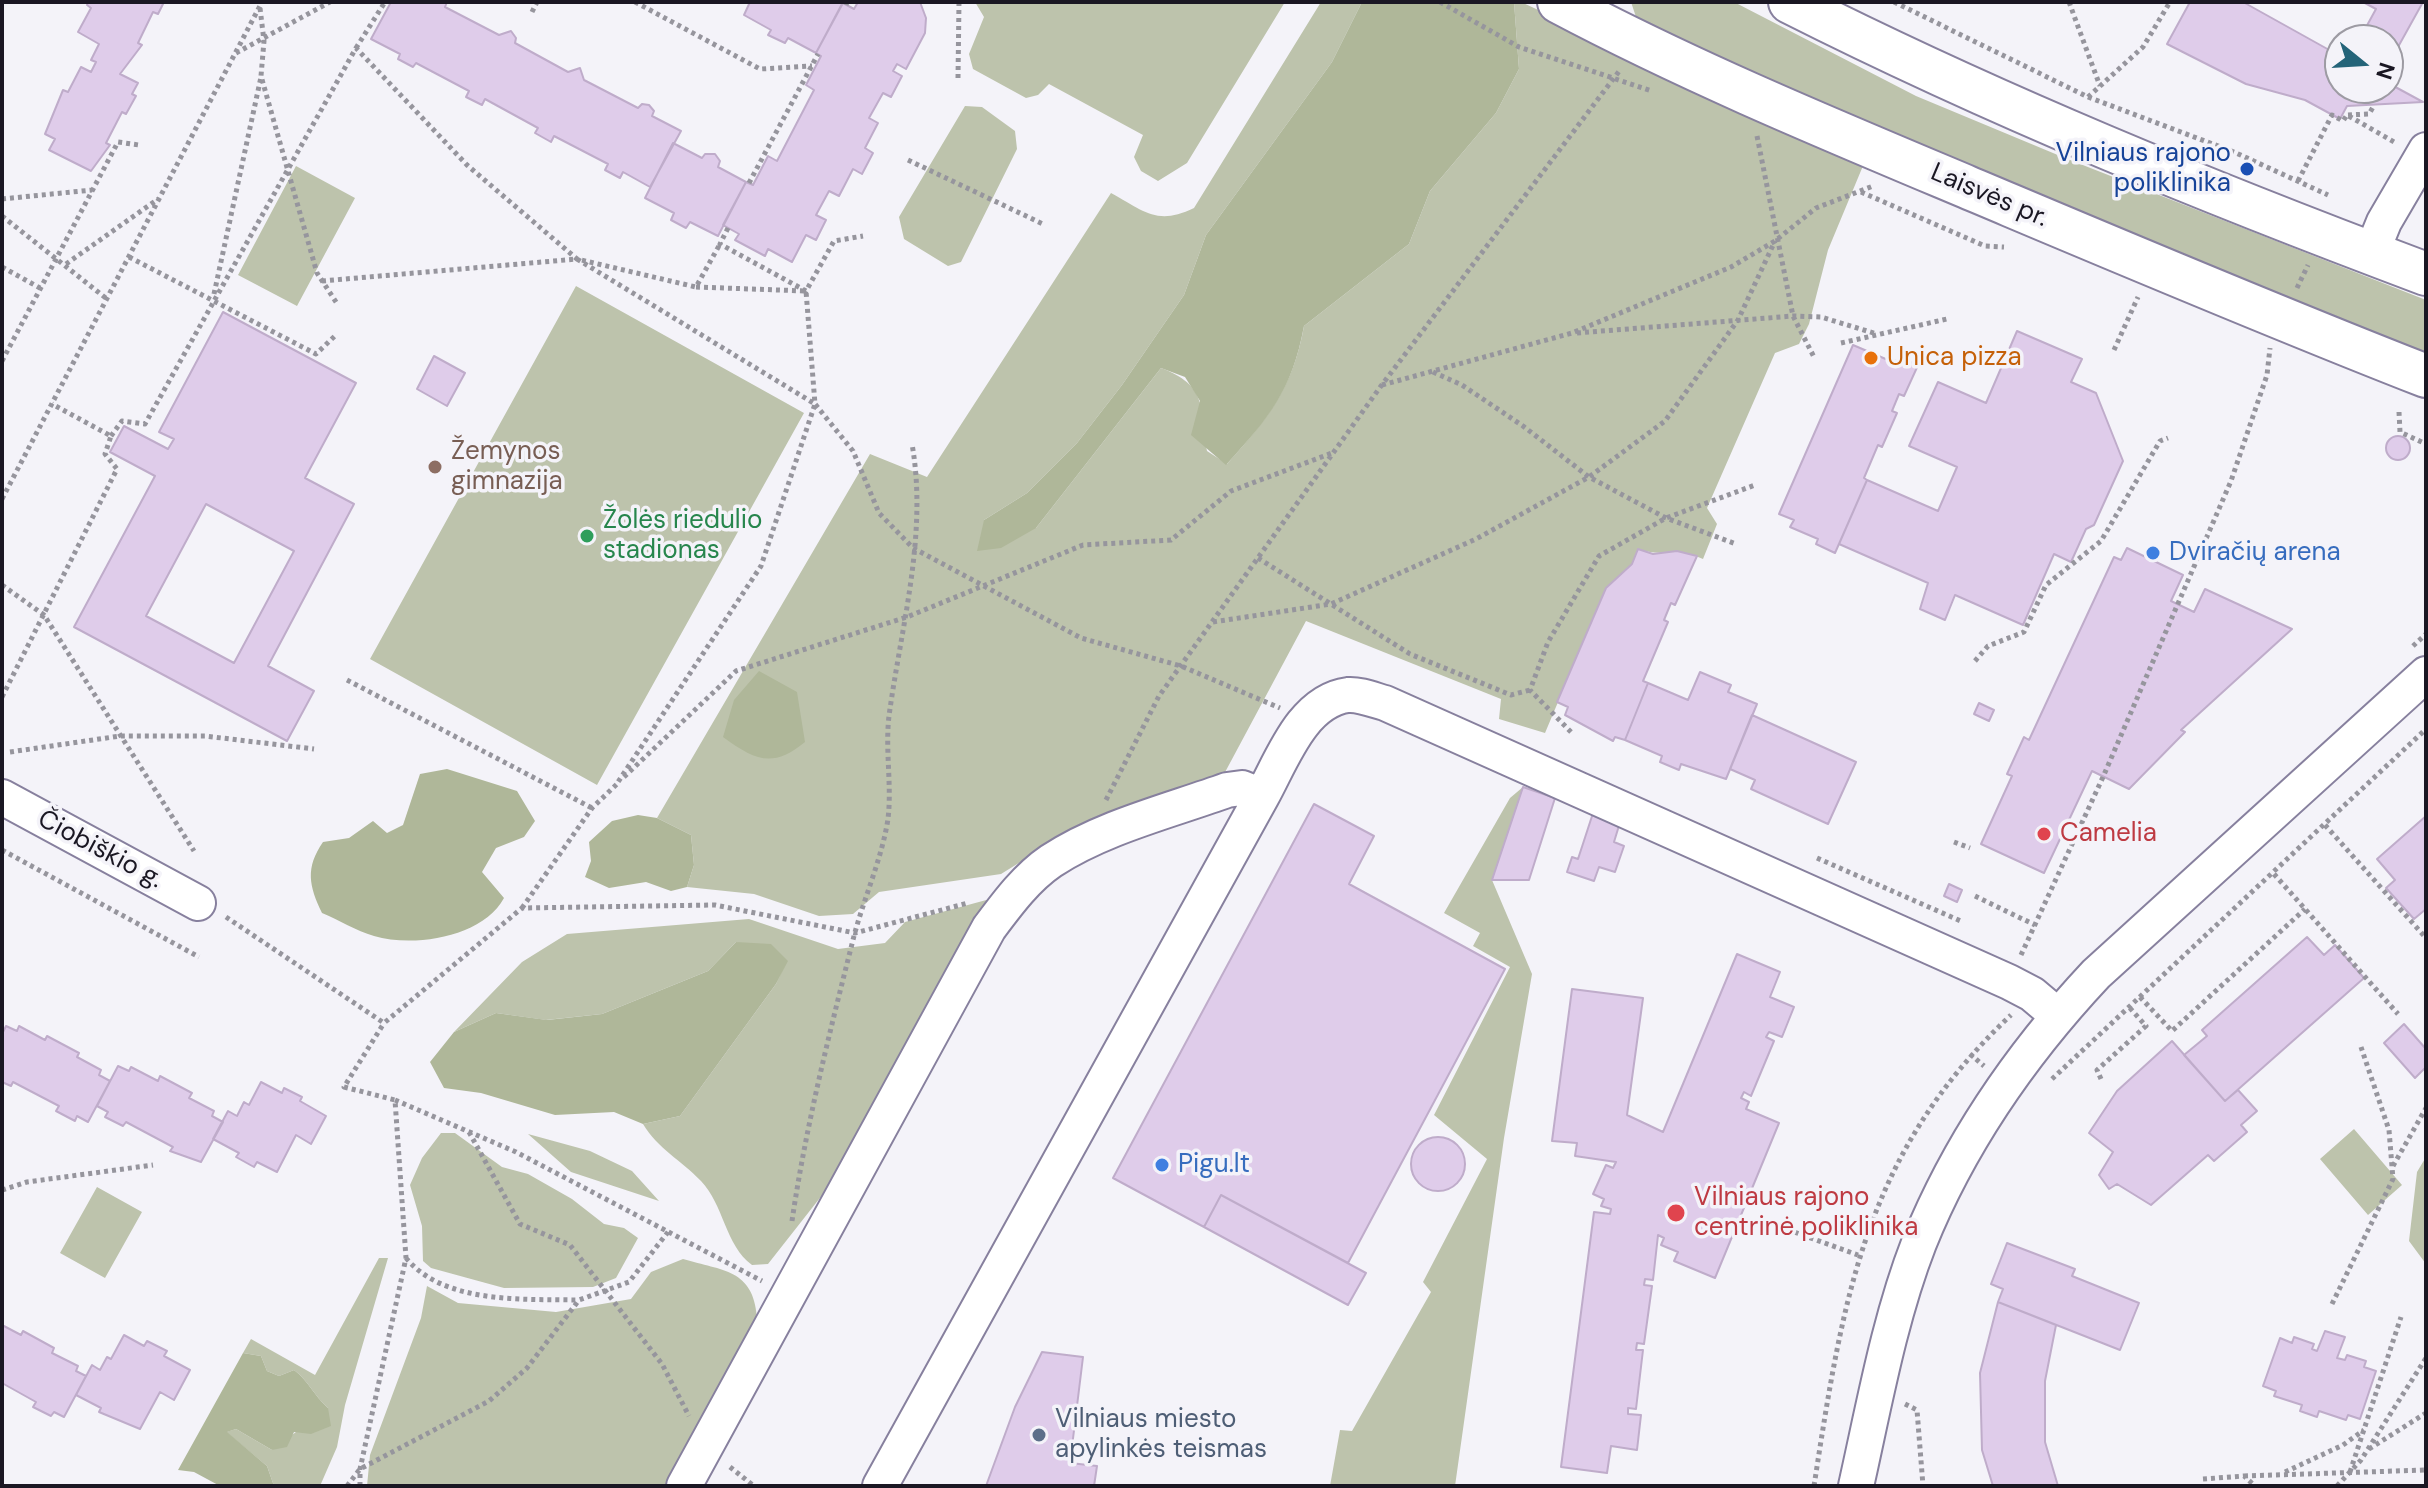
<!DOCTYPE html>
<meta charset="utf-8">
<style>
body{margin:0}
#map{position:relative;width:2428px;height:1488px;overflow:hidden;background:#f4f3f9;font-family:"DM Sans",sans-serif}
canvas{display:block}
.frame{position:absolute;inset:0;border:4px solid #1a1723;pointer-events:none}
.north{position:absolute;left:2324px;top:24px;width:80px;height:80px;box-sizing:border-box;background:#f4f3f9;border:2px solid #9d9ba3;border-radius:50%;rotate:108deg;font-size:22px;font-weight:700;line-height:32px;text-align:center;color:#1a1723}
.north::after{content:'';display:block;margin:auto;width:28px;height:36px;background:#246479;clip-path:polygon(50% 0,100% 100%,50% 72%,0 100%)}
</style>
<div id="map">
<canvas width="2428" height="1488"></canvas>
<div class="frame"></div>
<div class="north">N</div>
</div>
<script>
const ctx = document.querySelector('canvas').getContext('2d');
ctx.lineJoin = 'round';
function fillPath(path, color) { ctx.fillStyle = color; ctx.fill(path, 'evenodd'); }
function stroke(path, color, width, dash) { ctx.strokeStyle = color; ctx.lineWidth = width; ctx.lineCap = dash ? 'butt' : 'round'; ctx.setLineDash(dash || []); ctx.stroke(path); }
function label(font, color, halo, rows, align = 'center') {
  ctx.font = font + ' "DM Sans",sans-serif'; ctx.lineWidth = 7; ctx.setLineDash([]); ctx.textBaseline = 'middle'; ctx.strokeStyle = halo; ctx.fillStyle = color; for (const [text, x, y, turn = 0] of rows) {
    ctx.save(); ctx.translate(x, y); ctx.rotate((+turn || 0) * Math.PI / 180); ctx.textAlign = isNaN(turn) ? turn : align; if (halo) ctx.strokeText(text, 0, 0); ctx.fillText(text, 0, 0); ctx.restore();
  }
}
const green = new Path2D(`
 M975 2H1285L1187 163 1158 181 1141 171 1134 157 1143 135 1049 84 1038 95 1026 98 973 69 969 54 984 17Z
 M1321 2H1362L1332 62 1206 235 1184 295 1122 385 1077 443 1027 493 984 520 1036 528 1161 368C1207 385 1201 408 1207 451L1227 464C1268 418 1293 388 1304 326L1409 244 1430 191 1496 113 1519 69 1514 2H1521L1865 161 1828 250 1809 324 1799 344 1775 353 1707 508 1717 524 1703 559C1681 549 1660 557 1638 549L1632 564 1606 588 1545 733 1499 719 1501 699 1306 621 1223 776 1056 840 1001 874 879 892 853 914 819 916 754 894 687 887 694 865 691 835 657 818 870 454 927 477 1111 193C1144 211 1157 226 1194 208Z
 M1631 2H1734L1916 96 2065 158 2426 300V356L2305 310 1651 30 1636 17Z
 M965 106 982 107 1015 131 1017 149 961 262 948 266 904 239 899 217Z
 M296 166 355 198 297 306 238 275Z
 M576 286 804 413 597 785 370 659Z
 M1523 787 1492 880 1532 974 1504 1138 1455 1486H1330L1340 1430 1352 1431 1431 1292 1423 1282 1487 1159 1434 1115 1510 967 1473 946 1480 933 1444 913 1510 798Z
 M990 899 845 1166 768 1264 752 1265C725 1245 724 1205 701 1181 681 1160 658 1149 643 1124L680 1116 776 984 787 961 736 942 708 971 602 1014 546 1020 496 1013 454 1032 522 962 567 934 749 919 838 949 885 943 905 922Z
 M2354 1129 2402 1185 2368 1215 2320 1159Z
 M441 1133H455L502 1167 528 1174 572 1199 604 1224 624 1228 638 1238 616 1278 593 1287 504 1288 431 1268 423 1261 422 1226 410 1185 422 1158Z
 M528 1134 590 1151 632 1171 659 1201 571 1172Z
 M2426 1157V1264L2409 1241 2417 1172Z
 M97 1187 142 1212 105 1278 60 1253Z
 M379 1258H388L345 1405 337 1447 320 1486H274L267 1466 226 1432 236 1429 272 1450 328 1408C314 1396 309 1381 294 1370L279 1376 267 1371 261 1356 243 1353 251 1339 315 1375Z
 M683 1259C723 1271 753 1269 757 1317L674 1486H367L370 1455 421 1318 427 1286 458 1303 556 1312 631 1299 651 1272Z`);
const forest = new Path2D(`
 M1362 2H1514L1519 69 1496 113 1430 191 1409 244 1304 326C1292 390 1270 417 1226 465L1191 435 1200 401 1185 377 1161 368 1036 528 1001 548 977 551 984 520 1027 493 1077 443 1122 385 1184 295 1206 235 1332 62Z
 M759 671 797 692 805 742C772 769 755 760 723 737L734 700Z
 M447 769 517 791 535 821 524 837 496 848 482 872 504 898C483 937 414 948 374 936 356 931 339 920 322 913 309 886 305 868 323 842L349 838 373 821 387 833 403 825 420 774Z
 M638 815 657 818 691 835 694 865 687 887 671 891 646 882 609 888 585 877 591 861 589 842 612 821Z
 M736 942 771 944 788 961 776 984 680 1116 643 1124 614 1112 555 1115 481 1093 444 1088 430 1062 454 1032 496 1013 547 1020 602 1014 708 971Z
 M243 1353 261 1356 267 1371 279 1376 294 1370C309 1381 314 1396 328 1408L331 1426 311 1434 294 1432 287 1447 272 1450 236 1429 227 1432 267 1466 274 1486H220L194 1472 178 1470Z`);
const building = new Path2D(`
 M88 2H164L158 14 153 12 138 43 142 45 120 74 138 83 132 94 136 96 126 114 122 112 106 143 110 145 91 171 49 150 55 139 45 134 63 90 68 92 81 67 91 72 96 62 91 60 99 44 78 32 91 8 87 5Z
 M391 2H447L445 7 499 35 511 31 516 38 515 43 568 72 580 68 584 80 638 108 642 104 649 105 654 111 652 116 681 131 650 187 623 172 620 178 605 170 608 164 554 136 551 142 535 133 538 128 485 99 482 105 466 97 469 91 416 63 413 67 398 59 400 54 371 39Z
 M843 2 816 53 788 38 785 43 768 35 771 30 744 15 750 2Z
 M858 2H920L926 18 925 33 906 69 897 64 893 71 902 76 891 97 883 93 869 118 878 123 865 148 873 153 862 174 853 169 839 196 829 191 816 215 826 220 816 240 806 235 792 262 768 249 765 256 735 240 739 234 723 225 746 182 753 185 768 156 777 161 814 90 806 85 821 56 816 53 843 3 854 9Z
 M2190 2H2243L2340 56V88H2388V83L2423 102 2347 106 2340 119 2305 100 2246 84 2167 44Z
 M2363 2H2423L2388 65V40H2359L2376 9Z
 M673 143 702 158 705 154H715L720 161 718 167 746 182 718 236 690 222 686 228 671 220 674 213 645 198Z
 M223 312 356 383 305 478 354 504 268 666 314 691 287 741 74 627 155 476 110 452 124 426 168 449 174 439 159 432ZM206 504 294 551 234 663 146 616Z
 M2017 331 2082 359 2071 382 2096 393 2123 461 2094 525 2086 529 2071 562 2054 554 2023 625 1955 595 1945 620 1920 609 1928 583 1839 544 1867 480 1938 511 1957 467 1909 446 1938 382 1986 403Z
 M1853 345 1888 360 1919 363 1904 396 1899 394 1892 411 1897 413 1882 447 1878 445 1864 478 1867 480 1835 553 1816 544 1818 539 1790 527 1794 520 1779 514Z
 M434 356 465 373 447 406 417 389Z
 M2386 448a12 12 0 1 1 24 0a12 12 0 1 1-24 0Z
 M2127 548 2183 575 2171 601 2194 612 2205 589 2292 629 2181 730 2185 732 2129 789 2092 771 2044 873 1981 844 2012 776 2007 774 2024 737 2029 740 2114 557 2121 560Z
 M1638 549 1653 554 1677 551 1697 556 1675 605 1671 603 1664 620 1668 622 1643 681 1648 683 1625 740 1615 737 1613 741 1565 715 1568 707 1557 702 1606 588 1632 564Z
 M1700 672 1731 685 1728 692 1757 704 1726 779 1681 764 1679 770 1660 762 1662 756 1625 740 1648 683 1688 700Z
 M1979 703 1994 710 1989 721 1974 714Z
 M1752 715 1856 762 1828 824 1751 789 1755 780 1730 769Z
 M1523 787 1555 798 1529 880H1492Z
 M1314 804 1374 836 1349 884 1505 969 1348 1263 1221 1195 1204 1227 1113 1178Z
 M1594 810 1621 819 1614 842 1624 846 1615 872 1599 867 1594 881 1567 872 1572 857 1578 859Z
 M2426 816V909L2414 919 2386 888 2395 880 2377 859Z
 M1949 884 1962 890 1957 902 1944 896Z
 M2307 937 2324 955 2335 945 2364 978 2225 1101 2184 1055 2207 1036 2202 1030Z
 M1737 954 1780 972 1770 997 1794 1007 1782 1037 1769 1032 1766 1037 1774 1041 1751 1096 1744 1092 1741 1098 1749 1102 1746 1109 1779 1123 1715 1278 1674 1261 1678 1252 1661 1245 1664 1238 1658 1235 1653 1280 1645 1279 1644 1285 1652 1286 1644 1344 1637 1343 1636 1350H1643L1636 1409 1628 1408V1414L1641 1415 1637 1450 1611 1446 1607 1473 1561 1467 1594 1212 1610 1214 1611 1209 1601 1206 1604 1199 1593 1194 1606 1165 1613 1168 1616 1162 1575 1156 1577 1143 1552 1141 1572 989 1643 998 1627 1115 1663 1132Z
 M2404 1024 2426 1049V1067L2415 1078 2384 1043Z
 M6 1026 17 1031 19 1026 45 1040 47 1036 79 1053 77 1057 101 1070 99 1075 110 1081 88 1122 77 1116 75 1121 56 1111 59 1106 13 1082 11 1086 2 1082V1034Z
 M2172 1041 2225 1101 2238 1090 2257 1111 2241 1125 2247 1132 2214 1161 2208 1155 2151 1205 2117 1184 2109 1189 2099 1175 2113 1152 2089 1133 2117 1091Z
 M118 1066 129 1071 131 1067 158 1081 160 1076 192 1093 189 1098 214 1111 212 1116 223 1122 201 1162 170 1151 173 1147 126 1122 123 1126 105 1117 108 1112 97 1106Z
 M261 1082 282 1093 284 1088 302 1097 300 1101 326 1116 311 1144 296 1135 277 1172 257 1162 254 1167 236 1157 239 1153 213 1139 228 1111 237 1116 244 1102 249 1105Z
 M1411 1164a27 27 0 1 1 54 0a27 27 0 1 1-54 0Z
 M1221 1195 1366 1273 1348 1305 1204 1227Z
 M2007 1243 2075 1269 2072 1276 2139 1303 2120 1350 1998 1302 2003 1289 1991 1284Z
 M1998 1302 2056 1325 2045 1381V1442L2058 1486H1993L1982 1450 1980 1373Z
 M2 1325 21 1335 23 1331 54 1348 52 1353 78 1366 76 1371 86 1376 64 1417 54 1412 51 1416 33 1407 36 1402 2 1383Z
 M2325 1331 2345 1337 2337 1358 2345 1360 2347 1355 2366 1361 2364 1367 2376 1371 2360 1419 2348 1415 2346 1420 2319 1411 2317 1417 2300 1411 2302 1405 2274 1396 2276 1391 2263 1386 2280 1338 2292 1343 2294 1337 2314 1344 2312 1349 2317 1351Z
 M124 1335 144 1346 147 1341 167 1351 164 1356 190 1370 174 1400 160 1392 140 1429 99 1412 101 1408 76 1395 92 1365 100 1370 107 1357 111 1359Z
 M1042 1352 1083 1357 1070 1463 1097 1466 1094 1486H986L1015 1407Z`);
const path = new Path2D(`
 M635 2 760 69 812 66
 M1440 2 1519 47 1652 91
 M1894 2 2088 97 2234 152 2328 195
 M2069 2 2100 86
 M846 5 847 2
 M260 8 264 41 261 76 317 273 338 305
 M532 12 537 2
 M356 48 385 2
 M236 53 330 2
 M2388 77 2393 68
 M958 78 959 2
 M2088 97 2143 47 2170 2
 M2348 115 2369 114 2373 107
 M1757 136 1793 316 1815 359
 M908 160 1043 224
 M2298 181 2332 115 2343 121 2347 115 2396 143
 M749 183 818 54
 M1861 192 1985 246 2004 247
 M2 199 92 190
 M2 216 107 299
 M728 228 720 244 806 291 834 241 863 236
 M129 257 316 354 337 334
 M66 264 158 199
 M2 267 40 288
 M322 281 577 259 815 404 761 566 616 785
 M696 287 806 291 815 404 853 451 879 513 913 548 1081 638 1181 666 1280 708
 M2297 288 2308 265
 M214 294 261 77
 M1577 333 1793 316 1821 317 1877 334
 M1841 343 1947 319
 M2114 350 2138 297
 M2 361 118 142 139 145
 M1433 372 1462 385 1523 426 1589 477 1666 518 1736 544
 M1382 385 1572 333 1731 267 1775 241 1816 208 1873 186
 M2399 412 2400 432 2426 444
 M111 436 122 421 145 424 356 48 467 165 577 259 696 287 720 244
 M2 499 262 2
 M1258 558 1410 654 1511 695 1530 690
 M2 585 44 615 194 851
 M1213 622 1331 604 1476 539 1589 477 1665 421 1738 320 1775 241
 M2413 646 2426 634
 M1975 661 1988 646 2024 632 2046 585 2101 541 2160 441 2168 438
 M347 680 592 808
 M2 697 117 469 105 454 111 436 52 404
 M1571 732 1530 690 1548 642 1599 556 1666 518 1755 485
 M10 752 120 736H205L314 749
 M624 777 736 671 907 617 1083 545 1171 540 1231 491 1332 453
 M1106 800 1159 696 1381 386 1620 70
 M2325 825 2426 938
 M1954 842 1970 848
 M2 850 199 957
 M1817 858 1963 922
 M2274 874 2398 1014
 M1975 896 2035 925
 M522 908 592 808 617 784
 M226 917 384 1023 522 908 715 905 855 933 968 903
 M2021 955 2103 777 2231 481 2267 375 2270 348
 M2140 997 2172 1031 2305 909
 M1970 1054 1984 1066
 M2052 1079 2426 729
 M2101 1079 2097 1070 2146 1026 2129 1007
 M395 1100 516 1152 762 1281
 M469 1132 520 1224 570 1245 662 1364 689 1416
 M2393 1166 2426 1108
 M2 1190 27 1182 153 1165
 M792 1221C806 1125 830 1031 854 936 864 898 882 858 888 819 892 785 885 750 889 716 901 627 928 534 912 444
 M1772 1224 1858 1255
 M406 1258C444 1304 522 1299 578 1300
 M2332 1304 2393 1179 2389 1130 2361 1047
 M1905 1404 1917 1410 1923 1486
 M2369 1449 2426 1413
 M730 1467 754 1486
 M2285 1472 2343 1445 2364 1430
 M2350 1472 2401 1317
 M2244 1476 2426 1470
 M2203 1479 2244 1476 2255 1486
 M347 1486 360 1469 489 1401 527 1368 579 1300 629 1282 668 1232
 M360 1486V1469L406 1258 395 1100 344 1087 384 1023
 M1814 1486C1843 1298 1865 1152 2011 1015
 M2337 1486 2361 1460 2426 1358`);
const minor = new Path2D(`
 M2371 254 2384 222 2426 150
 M2 797 198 903
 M684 1486 989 928C1007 904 1026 878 1051 861 1103 827 1169 811 1227 790L1242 788 1262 796
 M880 1486 1262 796C1282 760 1302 701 1348 695 1359 694 1374 700 1385 703L2009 982 2032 994 2057 1015
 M1856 1486C1874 1406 1889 1320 1919 1243 1960 1142 2022 1053 2096 974L2426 674`);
const major = new Path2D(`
 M1559 2C1691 72 1829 129 1967 187 2119 251 2272 316 2426 376
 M1790 2C1996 106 2210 193 2426 274`);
const markers = [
 [2247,169,8,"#1a4fb4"],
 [1871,358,8,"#e8710a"],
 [435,467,8,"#8d6e63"],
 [587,536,8,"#2e9e5b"],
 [2153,553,8,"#3f7fe0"],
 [2044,834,8,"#e0444e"],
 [1162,1165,8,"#3f7fe0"],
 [1676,1213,10,"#e0444e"],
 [1039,1435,8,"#5c6f8a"]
];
const transitNames = [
 ["Vilniaus rajono",2231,154],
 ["poliklinika",2231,184]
];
const streetNames = [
 ["Laisvės pr.",1989,196,23],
 ["Čiobiškio g.",100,850,28]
];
const foodNames = [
 ["Unica pizza",1887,358]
];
const educationNames = [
 ["Žemynos",451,452],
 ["gimnazija",451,482]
];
const leisureNames = [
 ["Žolės riedulio",603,521],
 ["stadionas",603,551]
];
const shopNames = [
 ["Dviračių arena",2169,553],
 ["Pigu.lt",1178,1165]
];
const healthNames = [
 ["Camelia",2060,834],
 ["Vilniaus rajono",1694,1198],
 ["centrinė poliklinika",1694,1228]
];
const serviceNames = [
 ["Vilniaus miesto",1055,1420],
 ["apylinkės teismas",1055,1450]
];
fillPath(green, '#bdc3ac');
fillPath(forest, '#afb799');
fillPath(building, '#dfccea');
stroke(building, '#bfacca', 2);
stroke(minor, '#87809e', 38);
stroke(major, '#87809e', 46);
stroke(path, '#96959d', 5, [4, 4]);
stroke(minor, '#fff', 34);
stroke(major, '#fff', 42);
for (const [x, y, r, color] of markers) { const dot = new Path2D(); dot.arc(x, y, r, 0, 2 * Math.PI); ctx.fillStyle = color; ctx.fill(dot); stroke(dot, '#f4f3f9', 3); }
label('26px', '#164399', '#f4f3f9', transitNames, 'right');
label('26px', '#1a1723', '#f4f3f9', streetNames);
label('26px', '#c56008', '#f4f3f9', foodNames, 'left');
label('26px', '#785e54', '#f4f3f9', educationNames, 'left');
label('26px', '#27864d', '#f4f3f9', leisureNames, 'left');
label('26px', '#366cbe', '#f4f3f9', shopNames, 'left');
label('26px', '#be3a42', '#f4f3f9', healthNames, 'left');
label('26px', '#4e5e75', '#f4f3f9', serviceNames, 'left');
</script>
